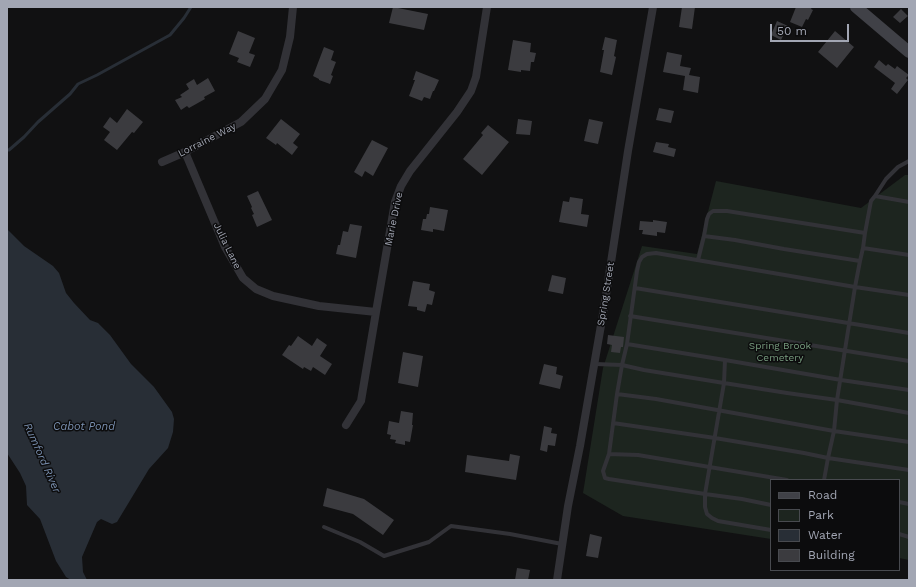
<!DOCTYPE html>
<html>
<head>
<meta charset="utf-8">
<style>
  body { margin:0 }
  #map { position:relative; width:916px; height:587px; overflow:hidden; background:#111112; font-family:"Work Sans",sans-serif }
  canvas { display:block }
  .frame { position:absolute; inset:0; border:8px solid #a2a6b3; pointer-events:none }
  .legend { position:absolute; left:770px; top:479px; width:130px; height:92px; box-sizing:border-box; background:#0c0c0d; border:1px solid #484a4f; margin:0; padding:5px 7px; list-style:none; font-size:12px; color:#a2a6b3 }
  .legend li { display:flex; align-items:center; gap:8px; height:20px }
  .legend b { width:20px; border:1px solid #484a4f }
  .scale { position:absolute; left:770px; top:24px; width:79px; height:18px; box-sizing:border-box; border:2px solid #a2a6b3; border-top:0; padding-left:5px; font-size:12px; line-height:14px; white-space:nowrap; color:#a2a6b3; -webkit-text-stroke:3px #0c0c0d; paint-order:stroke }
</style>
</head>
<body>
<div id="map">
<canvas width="916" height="587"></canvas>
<div class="frame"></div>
<ul class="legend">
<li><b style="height:5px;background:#404147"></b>Road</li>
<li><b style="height:11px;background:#1d251f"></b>Park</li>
<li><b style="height:11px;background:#282e36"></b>Water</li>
<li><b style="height:11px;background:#3b3b3f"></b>Building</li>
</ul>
<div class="scale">50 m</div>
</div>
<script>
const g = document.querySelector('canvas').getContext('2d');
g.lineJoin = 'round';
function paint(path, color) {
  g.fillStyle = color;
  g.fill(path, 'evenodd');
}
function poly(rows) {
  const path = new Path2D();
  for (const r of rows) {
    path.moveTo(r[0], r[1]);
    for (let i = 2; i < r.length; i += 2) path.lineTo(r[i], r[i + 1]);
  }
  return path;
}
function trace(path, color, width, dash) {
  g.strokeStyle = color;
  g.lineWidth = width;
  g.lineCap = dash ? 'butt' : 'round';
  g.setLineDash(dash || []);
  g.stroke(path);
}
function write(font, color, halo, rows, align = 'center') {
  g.font = font + ' "Work Sans",sans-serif';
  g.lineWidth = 3;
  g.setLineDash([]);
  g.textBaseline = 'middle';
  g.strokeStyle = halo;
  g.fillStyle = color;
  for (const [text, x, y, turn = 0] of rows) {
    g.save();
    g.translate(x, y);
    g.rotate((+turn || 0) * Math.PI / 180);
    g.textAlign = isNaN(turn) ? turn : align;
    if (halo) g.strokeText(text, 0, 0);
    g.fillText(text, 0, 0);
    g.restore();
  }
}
paint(poly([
  [905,175,909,175,909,560,899,558,899,480,771,480,771,539,623,516,583,493,603,368,642,246,697,254,716,181,861,208]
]), '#1d251f');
paint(poly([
  [7,229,24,246,53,266,59,273,66,293,74,303,90,320,98,323,110,335,131,364,154,387,172,412,174,419,173,432,168,448,149,469,117,522,112,524,101,519,97,522,82,557,83,572,87,580,71,580,66,577,56,561,40,519,27,505,26,486,20,473,7,453]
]), '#282e36');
trace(poly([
  [7,150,9,150,24,137,38,122,70,94,78,84,97,75,170,35,184,18,191,7]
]), '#282e36', 3);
paint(poly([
  [393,7,428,14,424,30,389,23],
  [682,7,695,7,692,29,679,27],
  [796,7,812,7,811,9,813,10,808,20,806,19,802,27,790,22],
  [901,9,908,16,900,23,893,17],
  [777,21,788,26,781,40,771,35],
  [238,31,255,38,249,53,255,55,250,67,237,62,239,58,229,54],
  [835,31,854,47,837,68,818,52],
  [605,37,617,40,614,56,616,57,612,75,600,72,604,50,602,50],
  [513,40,531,43,530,52,536,53,534,62,531,62,530,71,521,70,521,72,508,70],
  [324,47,334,51,331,60,336,62,331,75,333,76,330,84,319,80,319,79,313,76],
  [667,52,682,55,680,66,691,68,689,75,700,77,698,93,683,90,685,76,663,72],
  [879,60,886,66,888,64,895,69,897,66,909,75,906,78,908,80,897,94,891,89,895,83,874,67],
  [416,71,439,80,434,91,433,91,430,99,424,97,422,101,409,96,415,80,413,80],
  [208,78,215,91,204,97,205,99,189,108,187,106,181,110,175,100,182,97,180,95,189,89,186,84,194,79,197,85],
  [659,108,674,111,671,123,656,120],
  [127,109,143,122,134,133,132,132,117,150,104,140,110,132,103,127,110,117,117,123],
  [281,119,300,134,293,143,298,147,292,155,277,143,276,145,266,138],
  [518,119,532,121,530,135,516,134],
  [589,119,603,122,598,144,584,141],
  [488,125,509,142,482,175,463,159,483,135,481,133],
  [372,140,388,148,373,176,365,171,362,177,354,172],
  [656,142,669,144,668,147,676,149,674,157,653,152],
  [258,191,272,220,257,227,252,215,254,214,251,208,252,207,247,196],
  [570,197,583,199,581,214,589,215,587,227,559,222,563,201,569,202],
  [430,207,448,210,444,231,433,229,433,232,421,230,423,219,426,219,427,214,429,214],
  [653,220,667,222,665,233,657,232,657,236,642,234,643,230,639,230,640,221,653,222],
  [350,224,362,226,356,258,336,254,338,245,340,245,343,231,348,232],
  [552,275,566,278,563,294,548,291],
  [413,281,430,284,429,290,435,292,432,305,427,304,425,312,417,310,417,307,408,306],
  [608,335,624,337,623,347,621,347,620,353,611,352,612,345,607,344],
  [298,336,312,346,317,338,327,345,320,356,332,364,325,375,313,367,311,371,304,367,303,369,282,355,289,345,291,346],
  [403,352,423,356,418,387,398,383],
  [544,364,557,367,556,374,563,376,560,389,539,384],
  [401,411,413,413,412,425,413,425,410,442,405,441,405,445,395,443,396,440,390,439,391,435,387,434,389,421,399,423],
  [544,426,552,428,551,433,557,434,555,446,548,445,547,452,540,450],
  [510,454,520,456,516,480,465,472,467,455,509,461],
  [327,488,364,499,394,520,383,535,353,514,323,506],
  [590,534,602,537,598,558,586,556],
  [517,568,530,570,528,580,515,580]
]), '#3b3b3f');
trace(poly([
  [909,161,898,167,886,179,875,196,909,202],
  [875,196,871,201,865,233,863,248,909,255],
  [704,236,707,219,709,214,713,211,727,211,865,233],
  [698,260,704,236,735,240,784,249,860,261,863,248],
  [860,261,855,287,837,400,909,413],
  [635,288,909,333],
  [630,316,909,361],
  [627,344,725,360],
  [595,364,622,365,617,394],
  [613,423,715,438,804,453,828,458,824,480],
  [909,442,834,431,828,458,909,470],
  [609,454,617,394,656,399,834,431,837,400,787,393,724,383,725,360,841,380,909,390],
  [899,502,909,504],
  [771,505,742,499,705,494,724,383,644,370,622,365,627,344,637,271,639,262,642,257,647,254,656,253,855,287,909,295],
  [324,527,360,542,384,556,429,542,451,526,510,534,562,544],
  [771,530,718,521,712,518,707,514,705,507,705,494,609,479,605,478,603,471,609,454,638,455,787,480],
  [899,534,909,537]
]), '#323237', 4);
trace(poly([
  [185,152,225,247,243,278,256,289,273,296,319,306,376,312],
  [162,162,185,152,241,122,265,99,282,70,290,37,293,7],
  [346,425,361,401,376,312,395,202,401,186,410,171,457,112,471,91,476,77,487,7],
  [557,580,568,506,580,446,604,308,628,151,653,7]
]), '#323237', 8);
trace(poly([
  [856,7,909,52]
]), '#404147', 12);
write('10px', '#a2a6b3', '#0c0c0d', [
  ["Lorraine Way",207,140,-27],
  ["Marie Drive",394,219,-78],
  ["Julia Lane",227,246,64],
  ["Spring Street",606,294,-81]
]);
write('10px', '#799e80', '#0c0c0d', [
  ["Spring Brook",780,346],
  ["Cemetery",780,358]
]);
write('italic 11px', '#798faf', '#0c0c0d', [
  ["Cabot Pond",84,427],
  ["Rumford River",42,458,66]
]);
</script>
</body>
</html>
